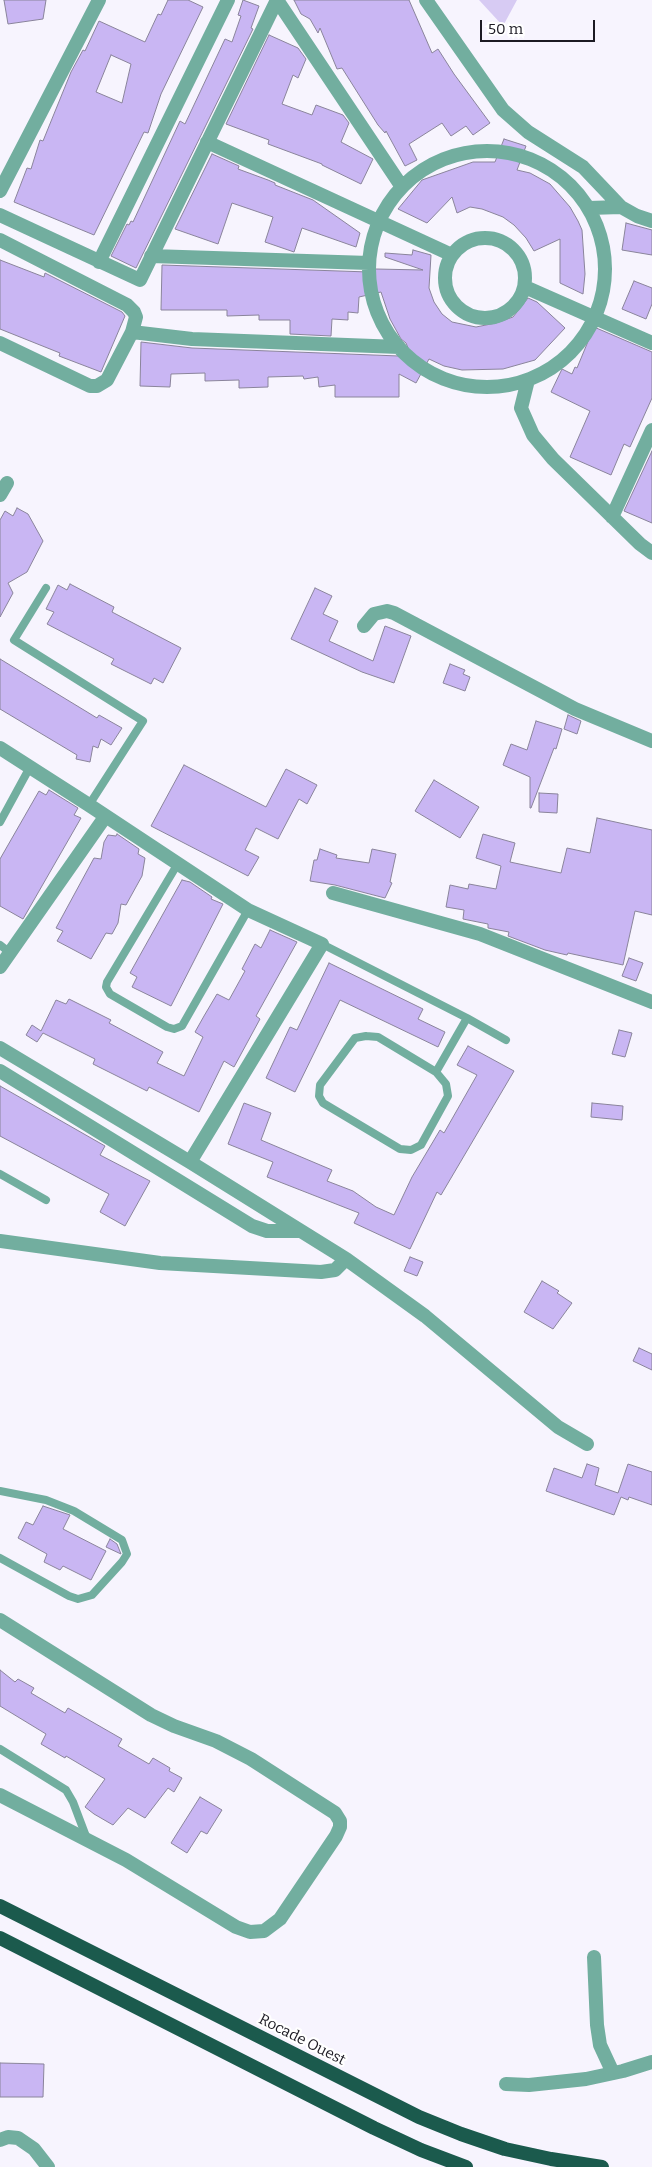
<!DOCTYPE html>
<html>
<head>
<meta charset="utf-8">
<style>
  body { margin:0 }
  #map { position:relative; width:652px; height:2167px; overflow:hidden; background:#f7f4fe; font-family:Bitter,serif }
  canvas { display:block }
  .scale { position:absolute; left:480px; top:20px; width:115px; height:22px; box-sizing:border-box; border:2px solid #1c1a23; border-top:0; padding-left:6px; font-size:15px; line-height:18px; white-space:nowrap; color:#1c1a23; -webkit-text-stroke:4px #fff; paint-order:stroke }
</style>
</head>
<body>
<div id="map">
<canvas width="652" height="2167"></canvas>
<div class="scale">50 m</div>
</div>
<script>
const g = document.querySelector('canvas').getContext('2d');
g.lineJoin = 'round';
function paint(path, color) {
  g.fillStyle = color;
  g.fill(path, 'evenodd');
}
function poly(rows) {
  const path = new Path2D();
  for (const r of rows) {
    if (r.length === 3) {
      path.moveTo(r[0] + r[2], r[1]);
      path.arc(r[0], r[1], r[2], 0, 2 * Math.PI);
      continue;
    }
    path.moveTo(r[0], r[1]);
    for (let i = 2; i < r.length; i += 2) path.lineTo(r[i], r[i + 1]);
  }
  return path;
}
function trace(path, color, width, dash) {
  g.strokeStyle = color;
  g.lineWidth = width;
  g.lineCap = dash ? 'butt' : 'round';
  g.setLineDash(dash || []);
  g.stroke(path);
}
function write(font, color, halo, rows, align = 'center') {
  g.font = font + ' Bitter,serif';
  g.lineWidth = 4.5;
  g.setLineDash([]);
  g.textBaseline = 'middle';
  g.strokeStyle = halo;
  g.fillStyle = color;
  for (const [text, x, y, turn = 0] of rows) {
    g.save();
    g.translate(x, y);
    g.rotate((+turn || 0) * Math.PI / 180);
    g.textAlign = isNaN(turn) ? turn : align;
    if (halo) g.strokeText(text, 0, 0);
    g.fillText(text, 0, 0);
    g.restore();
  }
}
paint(poly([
  [479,0,517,0,503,26]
]), '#d7cbf3');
const building = poly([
  [4,0,46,0,43,19,8,24,4,0],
  [168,0,188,0,203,7,161,94,148,133,144,132,94,235,14,202,27,168,31,169,40,140,43,141,71,72,83,50,85,51,99,21,145,42,158,14,161,15,168,0],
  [111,55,131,64,122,103,96,92,111,55],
  [243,0,259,6,251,28,253,29,136,268,111,256,127,224,129,225,131,221,133,222,180,121,185,124,225,39,232,42,241,16,238,15,243,0],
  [294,0,409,0,432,53,438,49,454,74,490,123,473,135,466,126,451,136,442,123,409,144,417,160,405,166,386,131,385,133,378,125,342,68,337,69,320,28,318,33,310,19,301,14,294,0],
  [269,35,298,48,306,59,298,78,293,75,282,104,312,115,316,105,343,115,349,123,341,142,373,159,361,184,322,165,322,164,268,144,269,140,226,124,269,35],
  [504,139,526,146,517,170,530,173,550,184,570,207,578,221,582,230,585,274,583,294,560,283,560,239,534,251,526,238,514,225,503,217,482,209,470,207,457,213,452,197,427,223,398,209,422,180,473,162,495,162,504,139],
  [212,154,239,166,238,169,268,180,275,183,275,185,313,200,360,233,356,247,302,228,294,252,265,242,273,217,232,203,218,244,175,229,212,154],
  [626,223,652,230,652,255,622,250,626,223],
  [413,250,431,255,429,288,434,302,442,314,452,322,476,327,496,323,513,317,528,298,537,302,565,328,535,360,503,369,462,370,444,366,429,359,416,383,399,374,399,397,335,397,335,385,319,387,318,377,304,379,303,376,268,377,268,387,239,388,239,380,205,381,205,373,171,374,170,387,140,386,141,342,192,348,399,356,411,355,406,343,401,339,390,319,381,292,359,297,358,313,348,312,348,320,332,319,331,336,290,334,290,320,259,320,259,315,227,316,227,310,161,310,162,265,369,272,376,269,423,270,385,257,385,253,412,255,413,250],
  [0,260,44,277,45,273,122,312,125,316,101,372,59,356,60,353,0,329,0,260],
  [634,281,652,288,652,304,646,319,622,309,634,281],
  [594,327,652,352,652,398,630,447,624,444,611,475,570,457,590,411,551,392,562,369,572,374,575,367,577,368,594,327],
  [652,451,652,523,624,511,652,451],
  [17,508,28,514,43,541,27,572,8,583,13,593,0,617,0,520,5,511,13,516,17,508],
  [70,584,114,607,112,612,181,648,163,683,154,678,151,684,111,664,114,659,47,624,54,612,46,609,58,585,67,590,70,584],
  [315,588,332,596,323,614,338,621,329,641,373,661,385,626,411,636,394,683,362,672,291,639,315,588],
  [0,659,97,718,99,715,122,728,111,745,101,739,98,748,93,746,90,762,76,759,77,755,0,709,0,659],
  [450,664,465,670,463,674,470,677,465,691,443,683,450,664],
  [568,715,581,721,577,734,564,729,568,715],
  [536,721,562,729,556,749,554,748,531,808,530,808,530,777,503,765,511,744,527,750,536,721],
  [184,765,266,807,286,769,317,785,307,804,299,799,278,839,256,828,245,850,259,857,248,876,151,826,184,765],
  [434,780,479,807,460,838,415,811,434,780],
  [49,790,78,808,74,815,81,818,23,919,0,906,0,859,39,791,46,795,49,790],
  [539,793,558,794,557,813,539,812,539,793],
  [597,818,652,830,652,915,635,911,623,965,568,953,567,955,545,950,508,936,509,932,488,928,488,924,463,919,464,910,446,907,450,885,468,889,469,884,496,889,501,866,476,858,483,834,515,843,510,862,561,873,567,848,590,853,597,818],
  [117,834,139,849,138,854,145,858,142,876,126,905,121,904,118,923,112,934,106,933,91,959,57,941,63,931,56,928,94,858,101,859,104,842,108,835,116,836,117,834],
  [320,849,337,855,336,858,369,863,372,849,396,854,390,882,392,883,385,898,335,885,310,881,314,860,317,860,320,849],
  [182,880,190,882,212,897,211,899,223,904,171,1006,132,987,137,977,130,973,182,880],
  [270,930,297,942,256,1016,260,1019,234,1067,224,1061,199,1112,149,1087,147,1091,93,1064,95,1059,43,1033,37,1042,26,1035,32,1025,41,1031,56,1000,66,1004,69,999,111,1020,109,1023,163,1052,157,1063,184,1076,203,1037,195,1032,204,1016,217,994,229,1000,245,971,242,969,255,944,261,948,270,930],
  [629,958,643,963,636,981,622,976,629,958],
  [329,963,423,1009,418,1019,445,1032,438,1047,340,1000,295,1092,266,1078,290,1027,297,1030,329,963],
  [619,1030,632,1033,625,1057,612,1054,619,1030],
  [468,1046,514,1071,441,1195,437,1192,410,1249,354,1223,359,1213,267,1177,273,1162,228,1144,244,1103,271,1113,261,1140,332,1170,327,1181,353,1191,376,1207,394,1215,412,1177,440,1130,444,1133,477,1075,457,1065,468,1046],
  [0,1086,105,1146,100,1155,150,1181,125,1226,100,1212,109,1194,0,1136,0,1086],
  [592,1103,623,1106,622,1120,591,1117,592,1103],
  [410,1257,423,1262,417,1276,404,1271,410,1257],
  [542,1281,559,1291,557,1293,572,1303,553,1329,524,1312,542,1281],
  [639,1348,652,1354,652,1370,633,1361,639,1348],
  [587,1464,599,1468,595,1485,618,1493,628,1464,652,1472,652,1505,629,1497,628,1500,621,1497,614,1515,546,1491,554,1468,582,1478,587,1464],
  [43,1506,70,1515,63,1529,106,1551,91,1580,63,1566,60,1570,44,1562,47,1554,18,1538,26,1522,33,1525,43,1506],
  [110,1539,117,1544,121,1554,106,1547,110,1539],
  [0,1670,15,1682,18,1679,34,1688,31,1693,65,1713,68,1708,122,1739,118,1746,149,1764,153,1758,170,1768,169,1771,182,1778,174,1792,168,1788,145,1818,128,1808,113,1825,94,1814,85,1807,105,1779,66,1756,65,1758,41,1744,46,1734,0,1706,0,1670],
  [200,1797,222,1810,207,1834,201,1831,187,1853,171,1843,200,1797],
  [0,2063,44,2064,43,2097,0,2097,0,2063]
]);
paint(building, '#c9b6f3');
trace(building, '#8a849b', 1);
trace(poly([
  [46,588,14,640,143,721,89,805],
  [0,822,30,767],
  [177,865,107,982,106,987,110,994,167,1027,174,1029,182,1026,248,910],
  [322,944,467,1018,506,1040],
  [0,945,9,952],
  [366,1036,378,1037,436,1072,446,1084,448,1096,421,1145,411,1150,400,1149,323,1103,319,1096,320,1085,355,1038,366,1036],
  [436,1072,467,1018],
  [0,1174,46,1200],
  [0,1491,46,1500,74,1511,122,1540,127,1554,122,1562,92,1595,78,1599,69,1596,0,1558],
  [0,1749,66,1790,73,1802,87,1839]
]), '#72ae9f', 8);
trace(poly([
  [277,0,400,184],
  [426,0,503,110,528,132,583,167,621,207,637,216,652,221],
  [207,142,452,255],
  [487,269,118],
  [0,191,99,0],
  [589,208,621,207],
  [0,215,140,280,277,0],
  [485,278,40],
  [0,240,127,305,134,312,136,317,132,332,107,380,97,386,90,386,0,343],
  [151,256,369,263],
  [99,262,228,0],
  [525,287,652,343],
  [132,332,192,339,399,347],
  [528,380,521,408,533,435,553,459,640,544,652,553],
  [0,495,7,483],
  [612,517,652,430],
  [364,626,374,614,387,611,394,613,575,709,652,741],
  [0,748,89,805,248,910,322,944,190,1162],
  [333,893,480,934,652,1002],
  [0,967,105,817],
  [0,1048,190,1162,346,1259,425,1316,558,1427,587,1444],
  [0,1071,252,1226,267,1231,301,1231],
  [0,1241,160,1263,321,1272,335,1270,346,1259],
  [0,1620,151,1715,174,1726,216,1741,251,1759,335,1813,340,1821,340,1827,336,1836,280,1919,264,1931,250,1932,236,1927,126,1860,0,1795],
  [594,1957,597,2025,600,2045,613,2073],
  [506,2084,529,2085,586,2079,623,2071,652,2062],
  [0,2140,8,2137,18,2138,34,2149,48,2167]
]), '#72ae9f', 14);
trace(poly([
  [0,1906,419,2117,461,2134,505,2149,551,2159,602,2167],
  [0,1938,374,2128,421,2150,466,2167]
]), '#1b5a4d', 14);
write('15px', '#1c1a23', '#fff', [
  ["Rocade Ouest",302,2040,27]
]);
</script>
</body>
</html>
